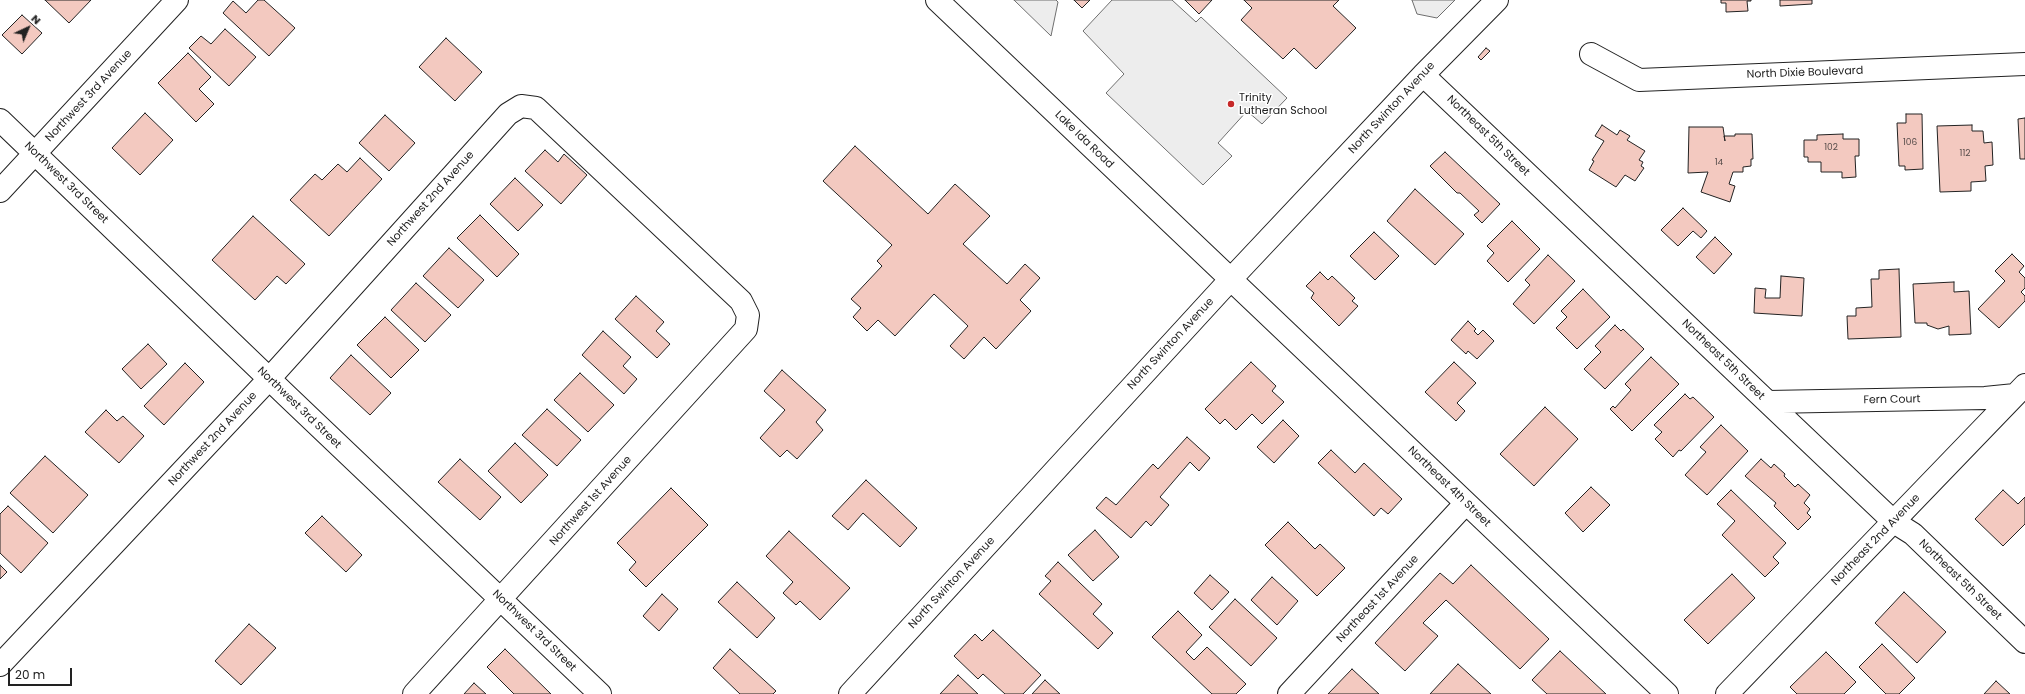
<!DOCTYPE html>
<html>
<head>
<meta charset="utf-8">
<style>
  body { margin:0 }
  #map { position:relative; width:2025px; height:694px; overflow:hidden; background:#fff; font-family:Poppins,sans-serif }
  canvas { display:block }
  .north { position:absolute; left:8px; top:8px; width:40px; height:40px; -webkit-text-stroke:3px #fff; paint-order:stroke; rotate:44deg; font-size:11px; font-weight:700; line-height:16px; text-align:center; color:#222 }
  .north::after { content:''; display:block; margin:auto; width:14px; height:18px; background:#222; clip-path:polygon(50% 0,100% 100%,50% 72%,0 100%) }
  .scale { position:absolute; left:8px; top:668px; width:64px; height:18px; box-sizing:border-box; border:2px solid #222; border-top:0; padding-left:5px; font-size:12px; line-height:14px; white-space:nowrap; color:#222; -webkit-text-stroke:3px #fff; paint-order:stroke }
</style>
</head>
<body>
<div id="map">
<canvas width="2025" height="694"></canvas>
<div class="north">N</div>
<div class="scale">20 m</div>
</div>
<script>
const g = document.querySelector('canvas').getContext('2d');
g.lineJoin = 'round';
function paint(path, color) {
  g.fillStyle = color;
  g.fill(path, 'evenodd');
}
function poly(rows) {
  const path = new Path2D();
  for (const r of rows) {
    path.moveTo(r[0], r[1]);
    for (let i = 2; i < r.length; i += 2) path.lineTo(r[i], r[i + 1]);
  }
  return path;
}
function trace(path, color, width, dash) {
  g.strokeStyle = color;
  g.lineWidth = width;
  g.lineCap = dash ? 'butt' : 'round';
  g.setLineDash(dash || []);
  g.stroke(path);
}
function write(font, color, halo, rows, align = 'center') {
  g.font = font + ' Poppins,sans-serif';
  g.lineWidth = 3;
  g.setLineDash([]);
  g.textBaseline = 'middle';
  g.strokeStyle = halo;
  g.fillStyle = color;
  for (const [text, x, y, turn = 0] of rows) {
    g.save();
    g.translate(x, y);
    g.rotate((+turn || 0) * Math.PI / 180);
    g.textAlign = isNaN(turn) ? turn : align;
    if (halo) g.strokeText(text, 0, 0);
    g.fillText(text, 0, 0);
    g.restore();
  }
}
const parking = poly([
  [1014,0,1056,0,1058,2,1051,36,1014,0],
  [1112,0,1172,0,1196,22,1201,17,1287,98,1262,124,1247,111,1218,143,1232,156,1203,185,1106,93,1124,74,1083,31,1112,0],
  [1412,0,1455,0,1437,18,1417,14,1412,0]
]);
paint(parking, '#ededed');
trace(parking, '#6f6f6f', 1);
const building = poly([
  [45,0,91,0,69,23,45,0],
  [258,0,264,0,295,28,269,56,223,13,233,1,246,13,258,0],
  [1074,0,1090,0,1082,8,1074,0],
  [1185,0,1212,0,1199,14,1185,0],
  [1244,0,1339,0,1333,6,1356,28,1316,69,1294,48,1283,59,1241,20,1252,8,1244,0],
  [1721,0,1751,0,1751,1,1747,1,1748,11,1726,12,1726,3,1721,3,1721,0],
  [1780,0,1812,0,1812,4,1780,6,1780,0],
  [22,15,42,33,22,54,2,35,22,15],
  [225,29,256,57,229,86,189,48,201,36,211,44,225,29],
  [446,38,482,72,455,101,419,67,446,38],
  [1486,48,1490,51,1481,60,1478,57,1486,48],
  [188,53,211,77,199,89,214,104,196,122,158,83,188,53],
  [145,113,173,140,140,175,112,148,145,113],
  [1906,114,1922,114,1923,169,1905,170,1905,166,1899,166,1897,123,1906,123,1906,114],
  [385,115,415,143,389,171,359,143,385,115],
  [2025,118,2025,159,2020,159,2018,119,2025,118],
  [1602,125,1617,135,1620,130,1630,136,1627,140,1645,151,1639,160,1643,162,1641,166,1644,168,1635,181,1625,175,1616,187,1589,170,1594,161,1592,160,1604,141,1595,136,1602,125],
  [1972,125,1972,131,1983,131,1984,143,1992,142,1993,165,1985,166,1986,181,1971,182,1971,191,1940,192,1937,126,1972,125],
  [1689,127,1723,127,1725,141,1724,136,1735,136,1735,134,1752,134,1753,159,1751,159,1751,166,1743,167,1743,172,1733,172,1729,184,1735,186,1730,202,1701,192,1708,172,1688,173,1689,127],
  [1843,134,1843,139,1859,139,1859,156,1855,156,1856,177,1842,178,1842,172,1821,172,1821,162,1808,162,1808,157,1804,157,1804,140,1817,140,1817,135,1843,134],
  [855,146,928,214,955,184,990,216,963,244,1007,284,1025,264,1040,278,1020,300,1031,311,996,349,984,337,964,359,950,346,968,326,934,294,895,336,878,320,867,331,853,317,861,308,851,299,882,266,877,261,892,245,823,181,855,146],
  [545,150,558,162,564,154,587,175,561,204,525,171,545,150],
  [1445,152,1500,204,1482,223,1474,215,1479,211,1460,193,1457,193,1430,166,1445,152],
  [360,158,382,179,329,236,290,200,315,174,322,180,338,164,347,172,360,158],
  [515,178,543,205,518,231,490,204,515,178],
  [1415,189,1464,234,1435,265,1387,221,1415,189],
  [1683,208,1707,231,1701,238,1693,231,1678,246,1661,230,1683,208],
  [480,215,519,254,497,277,457,238,480,215],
  [253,216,305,264,286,284,277,276,255,300,212,260,253,216],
  [1512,221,1540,249,1508,282,1487,261,1494,253,1487,246,1512,221],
  [1374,232,1399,256,1375,280,1350,256,1374,232],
  [1715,237,1732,254,1714,274,1696,257,1715,237],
  [449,248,484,280,458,308,423,276,449,248],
  [2012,254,2024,266,2019,272,2025,278,2025,288,2021,292,2025,296,2025,301,1999,328,1978,309,2005,281,1995,271,2012,254],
  [1548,255,1575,281,1534,324,1513,304,1530,285,1525,280,1548,255],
  [1899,269,1901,337,1848,339,1847,316,1856,316,1856,308,1872,307,1871,279,1879,279,1879,270,1899,269],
  [1320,272,1328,280,1332,276,1355,298,1352,301,1358,306,1339,326,1311,298,1314,293,1306,286,1320,272],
  [1781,276,1804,278,1802,316,1754,313,1755,288,1766,289,1765,298,1780,298,1781,276],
  [1954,282,1954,292,1969,291,1971,334,1949,335,1949,326,1938,329,1927,325,1927,323,1915,323,1913,284,1954,282],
  [416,283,451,315,425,342,391,310,416,283],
  [1583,289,1610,317,1577,349,1556,328,1567,317,1561,311,1583,289],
  [636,296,664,322,656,331,670,344,657,358,615,319,636,296],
  [385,317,419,350,391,378,357,345,385,317],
  [1468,321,1476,329,1474,331,1478,335,1483,330,1494,341,1477,359,1468,351,1466,354,1451,340,1468,321],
  [1615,325,1621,331,1623,329,1644,349,1605,389,1584,369,1601,352,1595,346,1615,325],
  [603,331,631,357,623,366,637,379,624,394,582,355,603,331],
  [148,344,167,364,141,389,122,369,148,344],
  [351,355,391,393,370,415,330,378,351,355],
  [1651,357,1679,384,1632,431,1610,409,1613,406,1615,408,1631,390,1625,384,1651,357],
  [1251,362,1276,386,1272,391,1284,402,1262,424,1252,414,1236,430,1225,419,1220,424,1205,409,1251,362],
  [1454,362,1476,383,1457,403,1465,411,1456,421,1425,392,1454,362],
  [185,363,204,382,164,425,144,406,185,363],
  [782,370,826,410,816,422,823,430,797,459,787,450,780,457,760,438,785,410,764,391,782,370],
  [580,373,614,405,588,432,554,400,580,373],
  [1685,394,1690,399,1693,397,1714,417,1681,451,1679,450,1673,457,1655,439,1662,432,1654,425,1685,394],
  [1545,407,1578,439,1534,486,1500,454,1545,407],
  [547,409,581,440,557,466,522,435,547,409],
  [106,410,117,421,123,416,144,436,119,463,85,432,106,410],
  [1283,420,1299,436,1274,463,1257,447,1283,420],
  [1721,425,1748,451,1707,495,1685,475,1706,452,1700,447,1721,425],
  [1187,437,1210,458,1199,471,1190,462,1160,497,1169,505,1151,526,1146,521,1131,538,1096,508,1106,497,1116,505,1153,464,1158,469,1187,437],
  [515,443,548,475,521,503,488,471,515,443],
  [1331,450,1355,473,1364,463,1402,499,1388,514,1381,508,1374,516,1318,463,1331,450],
  [45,456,88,495,53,533,10,493,45,456],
  [460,459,501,497,480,520,438,482,460,459],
  [1761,459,1771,468,1774,464,1785,474,1784,476,1795,487,1798,484,1810,495,1804,503,1810,509,1807,513,1811,517,1798,530,1774,506,1776,503,1745,476,1761,459],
  [866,480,917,528,900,547,863,513,848,530,832,516,866,480],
  [1591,487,1610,505,1583,532,1565,513,1591,487],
  [671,488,708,525,646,587,629,570,636,562,617,543,671,488],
  [1731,490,1786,543,1773,557,1779,563,1765,577,1722,535,1735,521,1717,504,1731,490],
  [2003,490,2018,504,2025,497,2025,524,2003,546,1975,519,2003,490],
  [8,506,48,543,21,573,0,553,0,514,8,506],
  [322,516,362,555,346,572,305,533,322,516],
  [1288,522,1315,549,1320,544,1345,568,1317,596,1265,545,1288,522],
  [1095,530,1119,557,1093,581,1068,555,1095,530],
  [789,531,850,588,820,620,800,601,796,605,783,593,793,582,766,556,789,531],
  [1058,562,1102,604,1093,614,1113,633,1098,649,1039,594,1051,581,1045,576,1058,562],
  [0,565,7,572,0,579,0,565],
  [1471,565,1549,639,1520,669,1446,600,1423,623,1438,636,1405,671,1375,643,1440,573,1453,584,1471,565],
  [1732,574,1755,598,1708,644,1684,620,1732,574],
  [1210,575,1229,592,1212,610,1194,593,1210,575],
  [1272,577,1298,601,1277,625,1251,600,1272,577],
  [737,582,775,618,757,638,718,602,737,582],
  [1904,592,1946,632,1917,663,1875,623,1904,592],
  [662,594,678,609,659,631,643,616,662,594],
  [1235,599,1277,638,1251,666,1209,627,1235,599],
  [1178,611,1202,635,1186,652,1194,660,1207,647,1246,684,1236,694,1212,694,1152,637,1178,611],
  [249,624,276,648,241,685,215,661,249,624],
  [993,630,1041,675,1023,694,1005,694,983,674,978,679,954,656,975,634,982,641,993,630],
  [1882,644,1915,678,1899,694,1886,694,1859,667,1882,644],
  [505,649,551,694,514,694,487,667,505,649],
  [730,649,776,691,773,694,740,694,713,668,730,649],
  [1560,651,1606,694,1547,694,1532,680,1560,651],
  [1826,652,1856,682,1844,694,1797,694,1790,687,1826,652],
  [1458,664,1491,694,1430,694,1458,664],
  [1352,669,1379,694,1328,694,1352,669],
  [958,675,978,694,940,694,958,675],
  [1045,680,1060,694,1032,694,1045,680],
  [1996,681,2010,694,1984,694,1996,681],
  [474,683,486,694,464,694,474,683]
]);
paint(building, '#f3c9c0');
trace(building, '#222', 1);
const minor = poly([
  [937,0,1667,694],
  [1591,54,1639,80,2025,64],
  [1423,75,1894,522,1913,534,2025,642],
  [0,120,286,395,600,694],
  [0,191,177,0],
  [1768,402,1985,398,2015,395],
  [0,665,269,379,508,114,521,106,536,108,741,301,748,315,746,329,414,694],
  [850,694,1230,280,1423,75,1497,0],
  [1289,694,1466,503],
  [1727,694,2025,385]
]);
trace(minor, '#222', 24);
trace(minor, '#fff', 22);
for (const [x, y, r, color] of [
  [1231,104,4,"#c62828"]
]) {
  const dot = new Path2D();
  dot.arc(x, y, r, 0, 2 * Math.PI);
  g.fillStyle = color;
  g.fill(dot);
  trace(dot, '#fff', 1.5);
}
write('9px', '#564c4a', null, [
  ["106",1910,143],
  ["102",1831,148],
  ["112",1965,154],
  ["14",1719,163]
]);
write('11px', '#222', '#fff', [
  ["North Dixie Boulevard",1805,73,-2],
  ["Northwest 3rd Avenue",89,96,-47],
  ["North Swinton Avenue",1392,108,-47],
  ["Northeast 5th Street",1488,136,44],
  ["Lake Ida Road",1084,140,44],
  ["Northwest 3rd Street",66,183,44],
  ["Northwest 2nd Avenue",431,199,-48],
  ["North Swinton Avenue",1171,344,-47],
  ["Northeast 5th Street",1723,360,44],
  ["Fern Court",1892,400,-1],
  ["Northwest 3rd Street",299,408,44],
  ["Northwest 2nd Avenue",213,439,-47],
  ["Northeast 4th Street",1449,487,44],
  ["Northwest 1st Avenue",591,501,-48],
  ["Northeast 2nd Avenue",1876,540,-46],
  ["Northeast 5th Street",1960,580,44],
  ["North Swinton Avenue",952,583,-47],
  ["Northeast 1st Avenue",1378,599,-47],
  ["Northwest 3rd Street",534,631,44]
]);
write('11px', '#222', '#fff', [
  ["Trinity",1239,98],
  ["Lutheran School",1239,111]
], 'left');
</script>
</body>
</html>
